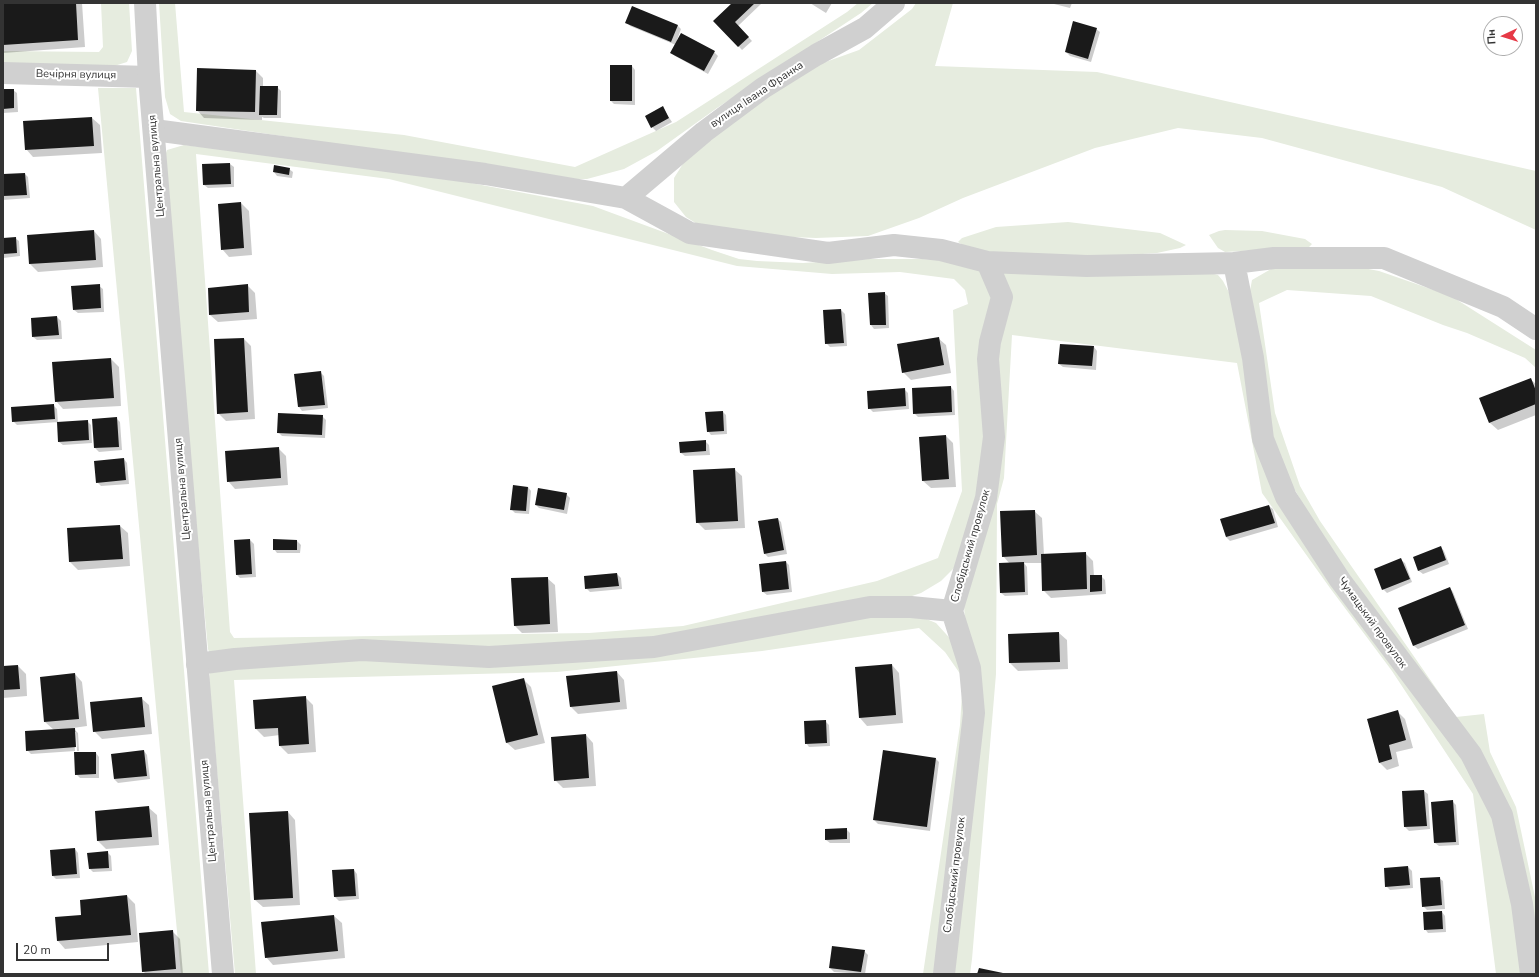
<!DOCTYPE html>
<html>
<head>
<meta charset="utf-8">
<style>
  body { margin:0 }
  #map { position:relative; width:1539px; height:977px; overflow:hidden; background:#fff; font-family:"Nunito Sans",sans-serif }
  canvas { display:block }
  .frame { position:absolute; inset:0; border:4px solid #333; pointer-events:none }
  .north { position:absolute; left:1483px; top:16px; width:40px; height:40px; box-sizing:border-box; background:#fff; border:1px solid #adadad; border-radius:50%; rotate:266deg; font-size:11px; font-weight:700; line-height:16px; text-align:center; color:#333 }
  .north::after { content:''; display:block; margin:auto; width:14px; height:18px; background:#e63946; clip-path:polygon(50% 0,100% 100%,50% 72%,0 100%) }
  .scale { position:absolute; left:16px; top:943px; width:93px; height:18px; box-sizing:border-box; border:2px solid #333; border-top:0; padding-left:5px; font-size:12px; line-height:14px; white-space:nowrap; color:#333; -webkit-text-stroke:3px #fff; paint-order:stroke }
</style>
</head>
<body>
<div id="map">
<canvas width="1539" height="977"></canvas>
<div class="frame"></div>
<div class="north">Пн</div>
<div class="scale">20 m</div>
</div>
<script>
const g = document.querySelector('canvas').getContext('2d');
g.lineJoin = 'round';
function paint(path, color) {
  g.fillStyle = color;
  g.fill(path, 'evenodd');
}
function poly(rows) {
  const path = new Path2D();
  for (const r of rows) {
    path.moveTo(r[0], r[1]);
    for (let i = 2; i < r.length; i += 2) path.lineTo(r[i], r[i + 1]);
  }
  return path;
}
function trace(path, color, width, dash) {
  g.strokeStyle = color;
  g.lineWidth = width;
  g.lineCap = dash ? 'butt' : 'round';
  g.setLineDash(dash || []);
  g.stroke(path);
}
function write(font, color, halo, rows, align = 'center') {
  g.font = font + ' "Nunito Sans",sans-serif';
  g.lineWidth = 4;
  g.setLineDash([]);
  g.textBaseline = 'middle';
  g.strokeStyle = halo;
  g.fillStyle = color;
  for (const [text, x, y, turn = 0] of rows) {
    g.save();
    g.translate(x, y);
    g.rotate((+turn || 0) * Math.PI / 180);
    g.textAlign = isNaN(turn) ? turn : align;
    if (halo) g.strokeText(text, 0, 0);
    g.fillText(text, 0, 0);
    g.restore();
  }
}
paint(poly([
  [101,3,129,3,132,51,127,62,114,66,3,68,3,51,99,52,103,47],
  [159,3,175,3,184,112,404,135,575,167,676,122,847,12,858,3,873,3,861,13,717,108,657,151,624,169,587,179,571,179,181,121,170,114,165,97],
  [916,3,953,3,935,66,1097,72,1536,171,1536,230,1442,187,1262,138,1178,128,1095,148,963,198,919,218,868,236,816,238,745,235,705,229,686,217,674,202,674,178,691,151,717,128,820,64,859,50,912,9],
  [98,88,136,88,209,974,181,974],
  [184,145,402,170,593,206,712,250,739,259,757,261,803,263,868,259,922,259,942,260,980,268,992,283,987,467,959,563,941,581,921,593,909,597,694,634,512,649,209,652,208,649,199,554,165,156,167,150],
  [196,154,389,179,737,266,832,274,900,272,954,279,965,290,968,304,953,310,962,491,938,558,877,581,683,626,589,633,234,638,230,632],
  [1068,222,1160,233,1186,245,1180,248,1157,253,1127,255,1003,257,966,247,958,242,962,238,996,227],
  [1225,230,1262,231,1305,239,1312,244,1309,247,1225,252,1218,248,1209,235,1219,231],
  [1342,264,1379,271,1451,296,1536,350,1536,368,1525,358,1467,333,1443,325,1371,296,1287,290,1259,303,1275,413,1300,486,1320,521,1456,717,1484,714,1490,752,1516,807,1536,902,1536,968,1510,818,1333,558,1277,458,1248,302,1252,280,1271,269],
  [1000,273,1210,273,1218,275,1223,281,1232,298,1260,451,1461,753,1500,829,1523,974,1496,974,1473,794,1392,671,1330,588,1262,493,1237,363,1012,335,1004,478,997,504,996,674,972,959,970,974,951,974,977,766,964,607,997,368],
  [889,612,912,613,936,623,956,645,966,664,971,718,950,870,939,974,923,974,960,725,963,678,945,652,919,628,762,651,557,672,234,680,256,974,235,974,209,680,210,670,215,665,370,655,502,660,641,651,705,644,789,628]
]), '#e6ecdf');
paint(poly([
  [3,3,82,3,85,47,3,53],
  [734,3,761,4,738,26,752,41,742,50,715,21],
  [810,3,832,3,826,13],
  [1050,3,1072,3,1070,8],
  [627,22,678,26,681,29,677,40,714,52,718,56,708,74,675,56,671,52,676,45,630,26],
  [1096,29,1100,32,1091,62,1070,56,1066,52],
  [632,66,635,70,635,105,614,104,611,101],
  [256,71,263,78,263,87,277,87,281,91,281,118,264,118,262,117,262,120,204,118,197,110],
  [3,90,13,90,17,93,18,112,3,113],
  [662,107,672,122,656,131,652,127],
  [92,118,100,125,102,153,33,157,26,149],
  [230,164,234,167,234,187,208,188,204,185],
  [289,169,293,172,292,178,277,176,274,172],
  [25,174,28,177,30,198,3,200,3,175],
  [241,203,249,211,252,255,229,257,222,249],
  [94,231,101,239,103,267,38,272,30,264,28,236],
  [15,238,19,241,20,256,3,258,3,239],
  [247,285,255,293,257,319,218,322,210,315],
  [99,286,103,289,104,312,78,313,74,310],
  [884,293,888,296,889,328,874,329,871,325],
  [841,310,845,314,847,346,830,347,826,343],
  [57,317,61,321,62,339,37,340,33,337],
  [938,338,946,345,951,373,911,380,903,372],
  [244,339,251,346,255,419,226,421,218,413],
  [1094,347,1097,351,1096,370,1063,367,1059,364],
  [111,359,119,367,121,406,63,409,56,401],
  [320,372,324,376,328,408,302,411,299,407,295,375],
  [1530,379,1536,384,1536,415,1498,430,1490,423,1481,399],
  [951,387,954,391,955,415,918,417,914,413],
  [904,389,908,393,909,409,873,412,869,408],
  [53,405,57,409,58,423,87,421,91,425,92,443,63,445,59,442,58,422,17,425,13,421],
  [723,412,726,415,727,434,711,435,708,431],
  [322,416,326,420,325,438,282,436,278,432],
  [116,418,120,422,122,450,99,452,95,448,94,420],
  [946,436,953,443,956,487,931,488,923,481],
  [705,441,709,445,710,455,685,456,681,453],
  [278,448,286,456,288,485,235,489,228,481],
  [124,459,127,463,129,484,101,486,97,482],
  [734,469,742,476,745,528,705,530,697,522],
  [528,487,531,491,529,514,515,513,511,509],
  [566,494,570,498,567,514,539,508,536,505],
  [1269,506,1273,509,1278,527,1230,541,1226,537,1221,519],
  [1034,511,1042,518,1044,555,1085,553,1093,561,1094,576,1101,576,1105,580,1106,594,1051,598,1043,590,1042,563,1024,563,1027,567,1028,595,1005,596,1001,593,1010,564,1003,556],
  [778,519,781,522,787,554,768,557,765,554],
  [120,526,128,533,130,566,78,570,70,562,68,529],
  [250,540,254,544,256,577,240,578,237,575],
  [297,541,301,545,300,553,277,553,274,549],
  [1441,547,1444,551,1449,564,1423,574,1419,571,1414,558],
  [1401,560,1405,563,1412,582,1387,593,1383,589],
  [786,562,789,565,792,592,767,595,763,592],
  [617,574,621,578,622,589,590,592,586,588],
  [547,578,555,585,558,632,522,633,515,626],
  [1450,588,1453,592,1468,629,1418,649,1414,646,1399,609],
  [1059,633,1067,640,1068,669,1018,671,1010,663],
  [892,665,899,673,903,723,867,726,860,718],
  [18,666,26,674,27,696,3,698,3,667],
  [617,672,624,680,627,709,578,714,570,706],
  [75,674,82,682,87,726,73,728,78,733,79,751,77,751,76,732,74,732,75,751,31,754,27,750,54,730,45,722],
  [523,679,531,687,545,743,515,750,507,743,493,687],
  [305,697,313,705,316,752,288,754,280,746,280,735,264,737,256,729],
  [141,698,149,705,152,734,102,739,94,731],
  [1398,712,1405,719,1413,748,1396,752,1399,766,1387,770,1379,762],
  [825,721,829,725,830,746,809,747,806,743],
  [586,735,593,743,596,786,563,788,555,780],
  [144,751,147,755,150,779,118,783,114,779,112,755],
  [96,753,99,757,99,778,80,778,76,774],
  [936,759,939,762,930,831,878,824,874,820],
  [1424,791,1428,794,1430,829,1409,831,1405,827,1403,792],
  [1452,801,1456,805,1459,845,1439,846,1435,843],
  [149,808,157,815,159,845,106,849,98,841,96,812],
  [288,812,295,820,300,905,263,907,255,900],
  [846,829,850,833,850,843,830,843,826,840],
  [75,849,78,853,80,878,56,879,53,876],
  [107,852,111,856,112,871,93,872,90,869],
  [1408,867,1412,871,1413,888,1390,890,1386,886],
  [354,870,357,874,359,899,339,901,335,897,333,871],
  [1439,878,1443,881,1445,909,1427,910,1423,906],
  [127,896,135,904,138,942,65,949,58,941,56,918,82,916],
  [1442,912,1445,916,1446,932,1428,933,1425,929],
  [334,916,342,923,345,958,273,965,266,957],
  [172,931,180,939,183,974,146,974,143,971],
  [864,951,868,955,865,974,834,972,830,968]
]), '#0003');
paint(poly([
  [3,3,76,3,78,40,3,45],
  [732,3,755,3,735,22,749,37,738,47,713,21],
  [632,6,678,25,671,42,625,23],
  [1073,21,1097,28,1088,59,1065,52],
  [681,33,715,51,704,71,670,53],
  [610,65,632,65,632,101,610,101],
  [197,68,256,70,255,112,196,111],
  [260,86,278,86,277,115,259,115],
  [3,89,14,89,14,108,3,109],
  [663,106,669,118,651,128,645,116],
  [92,117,94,146,25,150,23,121],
  [230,163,231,184,203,185,202,164],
  [274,165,290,168,289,175,273,172],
  [25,173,27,195,3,196,3,174],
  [241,202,244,248,221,250,218,204],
  [94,230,96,260,29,264,27,235],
  [16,237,17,253,3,254,3,238],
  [100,284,101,308,73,310,71,286],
  [248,284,249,312,209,315,208,288],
  [885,292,886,325,870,325,868,293],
  [841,309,844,343,825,344,823,310],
  [57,316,59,335,32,337,31,318],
  [939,337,944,365,902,373,897,344],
  [244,338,248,412,217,414,214,339],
  [1060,344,1094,346,1092,366,1058,364],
  [111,358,114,398,55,402,52,362],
  [321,371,325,405,298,407,294,374],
  [1531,378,1536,391,1536,404,1489,423,1479,398],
  [951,386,952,412,913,414,912,388],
  [905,388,906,406,868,409,867,391],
  [54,404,55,419,12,422,11,407],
  [723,411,724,431,707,432,705,412],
  [278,413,323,415,322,435,277,433],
  [117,417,119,447,94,448,92,419],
  [88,420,89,440,58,442,57,422],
  [946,435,949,479,922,481,919,437],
  [706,440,706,451,680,453,679,442],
  [279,447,281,478,227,482,225,451],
  [124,458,126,480,96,483,94,461],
  [735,468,738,521,696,523,693,470],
  [513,485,528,487,526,511,510,510],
  [538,488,567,493,564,510,535,505],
  [1269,505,1275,523,1226,537,1220,519],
  [1035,510,1037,555,1002,557,1000,511],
  [778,518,784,550,764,554,758,521],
  [120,525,123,559,69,562,67,528],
  [250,539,252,574,236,575,234,540],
  [273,539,297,540,297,550,273,550],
  [1441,546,1446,560,1418,571,1413,557],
  [1086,552,1087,589,1042,591,1041,554],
  [1401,558,1410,579,1382,590,1374,569],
  [786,561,789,589,762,592,759,564],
  [1024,562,1025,592,1000,593,999,563],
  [617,573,619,586,585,589,584,576],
  [1090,575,1102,575,1102,591,1090,592],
  [548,577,550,624,514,626,511,578],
  [1450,587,1465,625,1413,646,1398,608],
  [1059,632,1060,662,1009,663,1008,634],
  [892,664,896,715,859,718,855,667],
  [18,665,20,689,3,690,3,666],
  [617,671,620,702,570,707,566,676],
  [75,673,79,719,44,722,40,677],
  [524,678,538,735,506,743,492,686],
  [306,696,309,744,279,746,278,728,255,729,253,700],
  [142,697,145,727,93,732,90,702],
  [1398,710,1406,740,1389,745,1392,759,1379,763,1367,719],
  [826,720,827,743,805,744,804,721],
  [75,728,76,747,26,751,25,731],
  [586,734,589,778,554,781,551,737],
  [144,750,147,776,114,779,111,754],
  [883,750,936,758,927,827,873,820],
  [74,752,96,752,96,774,75,775],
  [1424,790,1427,826,1404,827,1402,791],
  [1453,800,1456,842,1434,843,1431,802],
  [149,806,152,837,97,841,95,811],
  [288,811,293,898,254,900,249,813],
  [847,828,847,839,825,840,825,829],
  [75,848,77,874,52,876,50,850],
  [108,851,109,868,89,869,87,853],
  [1408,866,1410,885,1385,887,1384,868],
  [354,869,356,896,334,897,332,870],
  [1440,877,1442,905,1422,907,1420,878],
  [127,895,131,935,57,941,55,917,81,915,80,900],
  [1442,911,1443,929,1424,930,1423,912],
  [334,915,338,951,265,958,261,922],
  [173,930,176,969,142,972,139,933],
  [832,946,865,950,861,972,829,968],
  [979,968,1003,973,1003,974,977,974]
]), '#1a1a1a');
trace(poly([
  [3,73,149,77],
  [154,130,485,174,626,198,690,233,828,253,894,245,941,250,987,262,1087,266,1234,263,1274,258,1384,258,1503,307,1536,329],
  [626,198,704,132,763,88,816,55,865,28,894,3],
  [1234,263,1253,358,1263,439,1286,497,1340,580,1471,754,1502,815,1522,904,1531,974],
  [197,664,235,659,362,650,489,657,654,647,870,607,911,607,952,611],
  [944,974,974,713,970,668,952,611,986,498,994,437,988,359,990,342,1002,297,987,262]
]), '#d0d0d0', 22);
trace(poly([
  [145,3,149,77,223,974]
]), '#d0d0d0', 22);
write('11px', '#333', '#fff', [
  ["Вечірня вулиця",76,75,1],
  ["вулиця Івана Франка",757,95,-34],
  ["Центральна вулиця",157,166,-95],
  ["Центральна вулиця",183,489,-95],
  ["Слобідський провулок",971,546,-74],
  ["Чумацький провулок",1372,623,54],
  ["Центральна вулиця",209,811,-95],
  ["Слобідський провулок",955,875,-83]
]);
</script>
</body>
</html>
